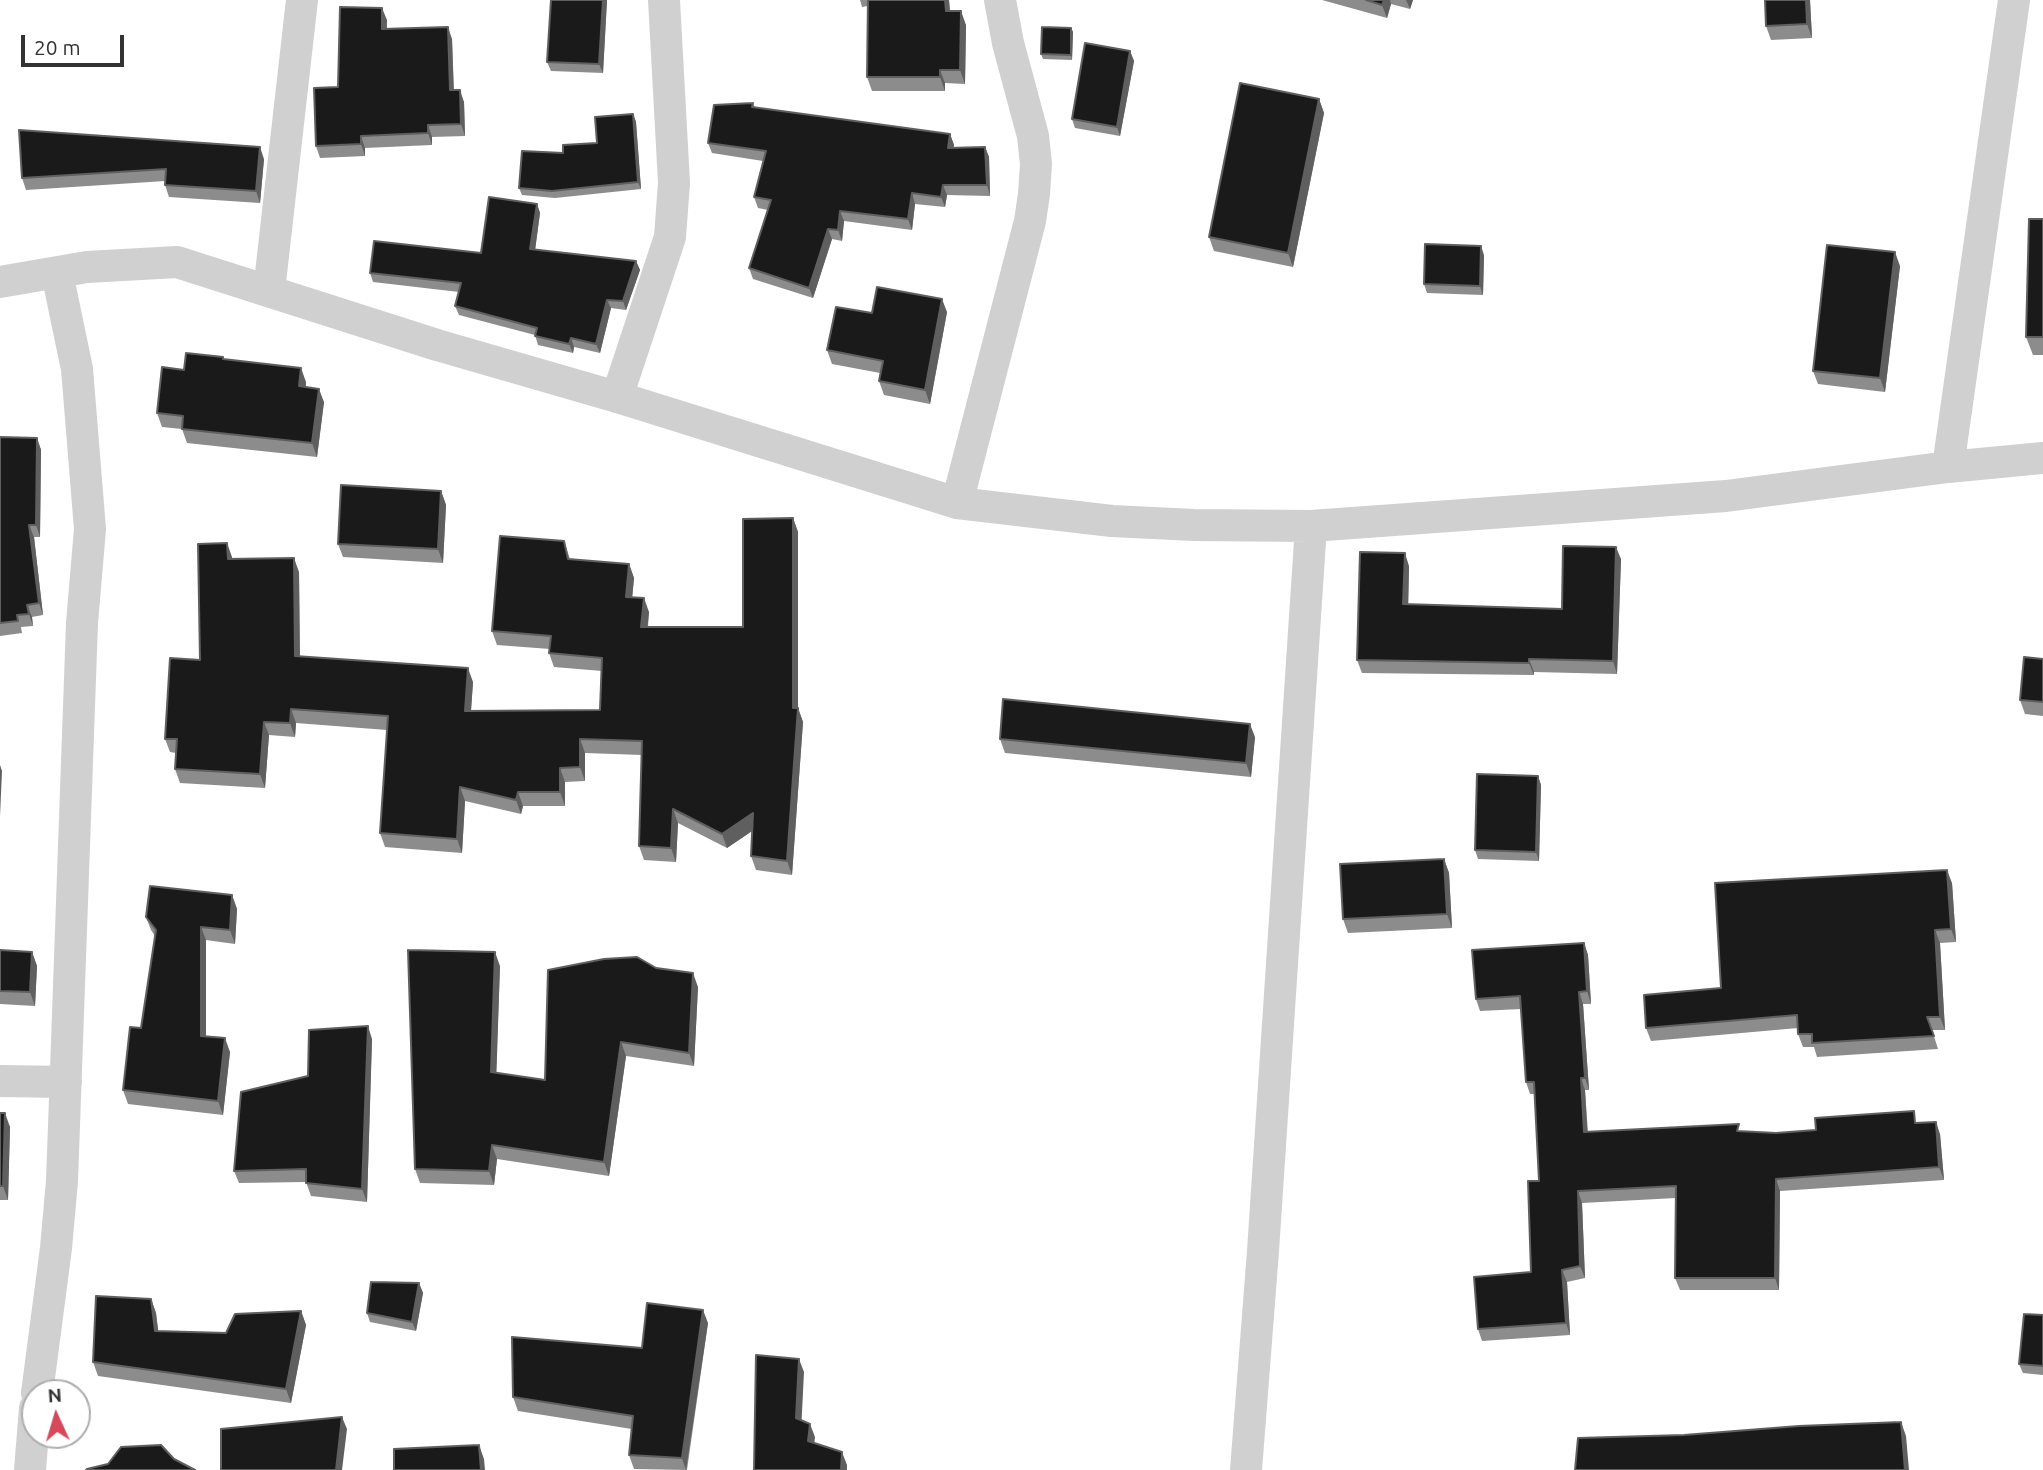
<!DOCTYPE html>
<html>
<head>
<meta charset="utf-8">
<style>
  body { margin:0 }
  #map { position:relative; width:2043px; height:1470px; overflow:hidden; background:#fff; font-family:Ubuntu,sans-serif }
  canvas { display:block }
  .north { position:absolute; left:21px; top:1379px; width:70px; height:70px; box-sizing:border-box; background:#fff; border:2px solid #adadad; border-radius:50%; rotate:356deg; font-size:19px; font-weight:700; line-height:28px; text-align:center; color:#333 }
  .north::after { content:''; display:block; margin:auto; width:24px; height:32px; background:#d6495b; clip-path:polygon(50% 0,100% 100%,50% 72%,0 100%) }
  .scale { position:absolute; left:21px; top:35px; width:103px; height:32px; box-sizing:border-box; border:4px solid #333; border-top:0; padding-left:9px; font-size:21px; line-height:24px; white-space:nowrap; color:#333; -webkit-text-stroke:5px #fff; paint-order:stroke }
</style>
</head>
<body>
<div id="map">
<canvas width="2043" height="1470"></canvas>
<div class="north">N</div>
<div class="scale">20 m</div>
</div>
<script>
const g = document.querySelector('canvas').getContext('2d');
g.lineJoin = 'round';
function poly(rows) {
  const path = new Path2D();
  for (const r of rows) {
    path.moveTo(r[0], r[1]);
    for (let i = 2; i < r.length; i += 2) path.lineTo(r[i], r[i + 1]);
  }
  return path;
}
function trace(path, color, width, dash) {
  g.strokeStyle = color;
  g.lineWidth = width;
  g.lineCap = dash ? 'butt' : 'round';
  g.setLineDash(dash || []);
  g.stroke(path);
}
function paint(path, color) {
  g.fillStyle = color;
  g.fill(path, 'evenodd');
}
trace(poly([
  [0,282,87,267,177,262,437,345,617,397,957,503,1112,521,1194,525,1311,526,1726,496,1948,467,2043,458],
  [269,291,302,0],
  [617,397,670,237,674,183,664,0],
  [1948,467,2014,0],
  [957,503,1030,221,1034,194,1036,164,1033,136,1008,43,1000,0],
  [0,1081,66,1082],
  [37,1393,56,1248,62,1181,82,623,90,529,77,369,57,273],
  [30,1470,35,1408],
  [1246,1470,1263,1251,1311,526]
]), '#d0d0d0', 32);
paint(poly([
  [607,0,603,73,551,71,547,62],
  [860,0,949,0,950,11,966,25,965,84,945,83,945,91,872,91,867,77,868,6,862,7],
  [1322,0,1413,0,1410,9,1391,4,1387,18],
  [1765,0,1810,0,1812,38,1771,40,1766,26],
  [387,20,387,29,452,39,454,90,464,102,465,136,432,137,432,145,365,148,365,156,320,158,316,146,338,87],
  [1071,28,1073,32,1072,60,1043,59,1041,54],
  [1130,51,1134,61,1120,136,1075,128,1072,119],
  [1319,99,1324,113,1293,267,1214,251,1209,237],
  [753,103,755,108,950,134,954,145,953,148,985,147,989,157,990,196,947,195,945,207,915,204,912,230,844,221,842,241,832,239,813,298,753,279,749,268,768,210,758,208,754,197,763,161,712,153,708,143],
  [633,114,636,122,641,189,555,198,522,195,519,188,563,153,597,143],
  [264,159,260,203,169,197,165,185,165,181,26,190,22,178],
  [537,204,540,213,535,250,636,261,640,270,626,310,611,308,600,353,574,347,573,353,538,345,535,335,459,315,455,306,459,292,373,282,370,273,481,253],
  [2043,219,2043,355,2033,355,2026,337],
  [1484,255,1483,295,1427,293,1424,284],
  [1900,266,1885,392,1818,384,1813,371],
  [947,312,930,404,884,395,879,381,880,373,832,364,827,350,872,313],
  [224,359,306,382,306,387,324,402,317,457,187,443,182,429,162,427,157,413,184,370],
  [0,437,37,438,41,450,40,537,34,537,43,615,32,617,33,626,21,627,22,633,0,636],
  [441,491,446,505,443,563,343,557,338,544],
  [793,518,798,532,798,708,803,722,792,875,756,870,751,856,752,831,727,848,678,823,676,862,644,860,639,846,642,755,585,753,585,781,565,782,565,806,523,806,521,814,465,801,462,853,385,847,380,833,387,730,296,723,295,737,269,735,265,788,180,783,175,769,176,753,170,752,165,739,200,660,232,557,232,559,299,572,300,657,473,682,471,711,600,710,602,671,554,667,549,653,550,649,497,645,492,631,564,541,570,559,629,564,634,578,632,597,649,612,648,627,743,627],
  [1621,559,1617,674,1534,672,1534,675,1362,673,1357,660,1409,566,1408,604,1562,609],
  [2043,659,2043,716,2025,714,2020,700],
  [1255,737,1251,777,1005,753,1000,739],
  [1538,776,1541,785,1539,861,1478,859,1475,850],
  [1444,859,1449,873,1452,928,1348,933,1343,919],
  [1952,883,1956,942,1940,943,1945,1030,1932,1030,1938,1049,1817,1057,1814,1047,1803,1047,1798,1034,1798,1028,1651,1041,1646,1028,1721,988],
  [232,895,237,909,235,944,206,940,206,1036,230,1052,223,1115,128,1104,123,1090,141,1028,155,936,151,930,146,917],
  [1584,943,1588,955,1591,1004,1583,1004,1589,1090,1585,1090,1588,1132,1742,1131,1776,1133,1918,1123,1940,1134,1944,1180,1780,1191,1779,1290,1680,1290,1675,1278,1676,1198,1582,1203,1585,1278,1567,1282,1570,1335,1482,1341,1478,1329,1531,1272,1539,1181,1535,1094,1530,1094,1526,1082,1521,1009,1480,1011,1476,999],
  [0,950,32,952,37,966,35,1006,0,1004],
  [500,966,496,1073,545,1080,656,968,698,987,694,1066,626,1056,609,1176,497,1159,494,1185,420,1183,415,1169],
  [372,1039,367,1202,311,1196,306,1182,239,1183,234,1171,308,1076],
  [0,1113,10,1127,8,1200,0,1200],
  [419,1283,423,1293,416,1331,370,1322,367,1313],
  [151,1299,156,1313,158,1331,226,1333,301,1311,306,1325,291,1403,98,1376,93,1362],
  [2043,1315,2043,1375,2023,1373,2019,1364],
  [708,1323,687,1470,634,1469,629,1455,632,1429,518,1411,513,1397]
]), '#8c8c8c');
paint(poly([
  [603,0,607,0,603,73,599,64],
  [945,0,949,0,951,25,946,11],
  [1384,0,1390,0,1391,4,1387,18,1382,5],
  [1406,0,1413,0,1410,9],
  [1806,0,1810,0,1812,38,1807,24],
  [382,8,387,20,386,41,382,29],
  [961,11,966,25,965,84,960,70],
  [448,27,452,39,454,102,450,90],
  [1071,28,1073,32,1072,60,1071,55],
  [1130,51,1134,61,1120,136,1117,127],
  [940,70,945,83,945,91,940,77],
  [460,90,464,102,465,136,461,124],
  [1319,99,1324,113,1293,267,1288,253],
  [633,114,636,122,641,189,638,182],
  [428,125,432,137,432,145,428,133],
  [950,134,954,145,952,158,948,148],
  [361,136,365,148,365,156,361,144],
  [260,147,264,159,260,203,256,191],
  [985,147,989,157,990,196,987,185],
  [943,185,947,195,945,207,941,197],
  [912,193,915,204,912,230,908,219],
  [537,204,540,213,534,258,530,249],
  [840,211,844,221,842,241,838,230],
  [828,229,832,239,813,298,809,288],
  [1481,246,1484,255,1483,295,1480,286],
  [1895,252,1900,266,1885,392,1880,378],
  [636,261,640,270,626,310,623,301],
  [942,299,947,312,930,404,925,390],
  [607,300,611,308,600,353,596,344],
  [571,338,574,347,573,353,569,344],
  [301,368,306,382,304,400,299,386],
  [319,389,324,402,317,457,312,443],
  [37,438,41,450,40,537,36,525],
  [441,491,446,505,443,563,438,549],
  [793,518,798,532,798,710,798,708,803,722,792,875,787,861,793,708],
  [29,525,34,537,43,615,39,603],
  [227,543,232,557,233,573,228,559],
  [1616,547,1621,559,1617,674,1613,661],
  [1405,553,1409,566,1408,617,1403,604],
  [294,558,299,572,300,670,295,656],
  [629,564,634,578,631,611,626,597],
  [644,598,649,612,646,641,641,627],
  [27,605,32,617,33,626,29,614],
  [1529,659,1534,672,1534,675,1529,663],
  [468,668,473,682,470,724,465,711],
  [291,709,296,723,295,737,290,723],
  [264,722,269,735,265,788,260,774],
  [1250,724,1255,737,1251,777,1246,763],
  [580,739,585,753,585,781,580,767],
  [0,765,2,771,0,816],
  [560,768,565,782,565,806,560,792],
  [1538,776,1541,785,1539,861,1536,852],
  [460,787,465,801,462,853,457,839],
  [518,792,523,806,521,814,516,800],
  [673,809,678,823,676,862,671,848],
  [753,813,758,827,727,848,722,834],
  [1444,859,1449,873,1452,928,1447,914],
  [1947,870,1952,883,1956,942,1951,929],
  [232,895,237,909,235,944,230,930],
  [201,927,206,940,206,1049,201,1036],
  [1935,930,1940,943,1945,1030,1940,1017],
  [1584,943,1588,955,1591,1004,1587,991],
  [32,952,37,966,35,1006,30,992],
  [495,952,500,966,496,1086,491,1072],
  [693,973,698,987,694,1066,689,1053],
  [1579,992,1583,1004,1589,1090,1585,1078],
  [368,1026,372,1039,367,1202,362,1189],
  [225,1038,230,1052,223,1115,218,1101],
  [621,1042,626,1056,609,1176,604,1162],
  [1581,1078,1585,1090,1588,1145,1584,1132],
  [5,1113,10,1127,8,1200,3,1186],
  [1936,1122,1940,1134,1944,1180,1939,1167],
  [492,1145,497,1159,494,1185,489,1171],
  [1776,1179,1780,1191,1779,1290,1775,1278],
  [1578,1191,1582,1203,1585,1278,1580,1266],
  [1562,1270,1567,1282,1570,1335,1566,1323],
  [419,1283,423,1293,416,1331,412,1322],
  [151,1299,156,1313,160,1345,155,1331],
  [703,1310,708,1323,686,1470,682,1458],
  [301,1311,306,1325,291,1403,286,1389],
  [799,1359,804,1372,801,1432,796,1418],
  [342,1417,347,1429,342,1470,336,1470],
  [1901,1422,1906,1436,1909,1470,1905,1470],
  [810,1424,815,1437,813,1455,808,1441],
  [479,1445,484,1459,485,1470,481,1470],
  [842,1452,847,1465,847,1470,841,1470]
]), '#5f5f5f');
const building = poly([
  [551,0,603,0,599,64,547,62,551,0],
  [868,0,945,0,946,11,961,11,960,70,940,70,940,77,867,77,868,0],
  [1366,0,1384,0,1382,5,1366,0],
  [1765,0,1806,0,1807,24,1766,26,1765,0],
  [340,7,382,8,382,29,448,27,450,90,460,90,461,124,428,125,428,133,361,136,361,144,316,146,314,88,338,87,340,7],
  [1042,27,1071,28,1071,55,1041,54,1042,27],
  [1085,43,1130,51,1117,127,1072,119,1085,43],
  [1240,83,1319,99,1288,253,1209,237,1240,83],
  [753,103,752,107,950,134,948,148,985,147,987,185,943,185,941,197,912,193,908,219,840,211,838,230,828,229,809,288,749,268,771,200,754,197,766,151,708,143,714,105,753,103],
  [633,114,638,182,552,191,519,188,522,151,563,153,563,145,597,143,595,117,633,114],
  [19,130,260,147,256,191,165,185,166,169,22,178,19,130],
  [489,197,537,204,530,249,636,261,623,301,607,300,596,344,571,338,569,344,535,336,537,328,455,306,461,283,370,273,374,241,481,253,489,197],
  [2029,219,2043,219,2043,337,2026,337,2029,219],
  [1425,244,1481,246,1480,286,1424,284,1425,244],
  [1827,245,1895,252,1880,378,1813,371,1827,245],
  [877,287,942,299,925,390,879,381,883,361,827,350,836,307,872,313,877,287],
  [186,353,223,357,223,359,301,368,299,386,319,389,312,443,182,429,183,416,157,413,162,367,184,370,186,353],
  [0,437,37,438,36,525,29,525,39,603,27,605,29,614,17,615,18,621,0,623,0,437],
  [341,485,441,491,438,549,338,544,341,485],
  [793,518,793,708,798,708,787,861,751,856,753,813,722,834,673,809,671,848,639,846,642,741,580,739,580,767,560,768,560,792,518,792,516,800,460,787,457,839,380,833,388,716,291,709,290,723,264,722,260,774,175,769,177,739,165,739,170,658,200,660,198,544,227,543,228,559,294,558,295,656,468,668,465,711,600,710,602,658,549,653,551,636,492,631,500,536,564,541,568,559,629,564,626,597,644,598,641,627,743,627,743,519,793,518],
  [1563,546,1616,547,1613,661,1529,659,1529,663,1357,660,1360,552,1405,553,1403,604,1562,609,1563,546],
  [2024,657,2043,659,2043,702,2020,700,2024,657],
  [1003,699,1250,724,1246,763,1000,739,1003,699],
  [1477,774,1538,776,1536,852,1475,850,1477,774],
  [1444,859,1447,914,1343,919,1340,864,1444,859],
  [1947,870,1951,929,1935,930,1940,1017,1927,1017,1934,1036,1812,1043,1812,1034,1798,1034,1797,1015,1646,1028,1644,995,1721,988,1715,883,1947,870],
  [150,886,232,895,230,930,201,927,201,1036,225,1038,218,1101,123,1090,130,1027,141,1028,156,930,146,917,150,886],
  [1584,943,1587,991,1579,992,1585,1078,1581,1078,1584,1132,1739,1124,1737,1131,1776,1133,1816,1130,1815,1118,1914,1111,1915,1123,1936,1122,1939,1167,1776,1179,1775,1278,1675,1278,1676,1186,1578,1191,1580,1266,1562,1270,1566,1323,1478,1329,1474,1277,1531,1272,1528,1181,1539,1181,1534,1082,1526,1082,1520,996,1476,999,1472,950,1584,943],
  [0,950,32,952,30,992,0,991,0,950],
  [408,950,495,952,491,1072,545,1080,548,970,604,959,637,957,656,968,693,973,689,1053,621,1042,604,1162,492,1145,489,1171,415,1169,408,950],
  [368,1026,362,1189,306,1183,306,1169,234,1171,241,1092,308,1076,309,1030,368,1026],
  [0,1113,5,1113,3,1186,0,1186,0,1113],
  [371,1282,419,1283,412,1322,367,1313,371,1282],
  [96,1296,151,1299,155,1331,226,1333,235,1314,301,1311,286,1389,93,1362,96,1296],
  [647,1303,703,1310,682,1458,629,1455,633,1416,513,1397,512,1337,642,1348,647,1303],
  [2024,1314,2043,1315,2043,1366,2019,1364,2024,1314],
  [756,1355,799,1359,796,1418,810,1424,808,1441,842,1452,841,1470,754,1470,756,1355],
  [342,1417,336,1470,221,1470,221,1429,342,1417],
  [1901,1422,1905,1470,1575,1470,1578,1438,1684,1435,1799,1426,1901,1422],
  [161,1445,174,1459,195,1470,86,1470,87,1469,108,1464,121,1447,161,1445],
  [479,1445,481,1470,394,1470,394,1449,479,1445]
]);
paint(building, '#1a1a1a');
trace(building, '#5f5f5f', 2);
</script>
</body>
</html>
